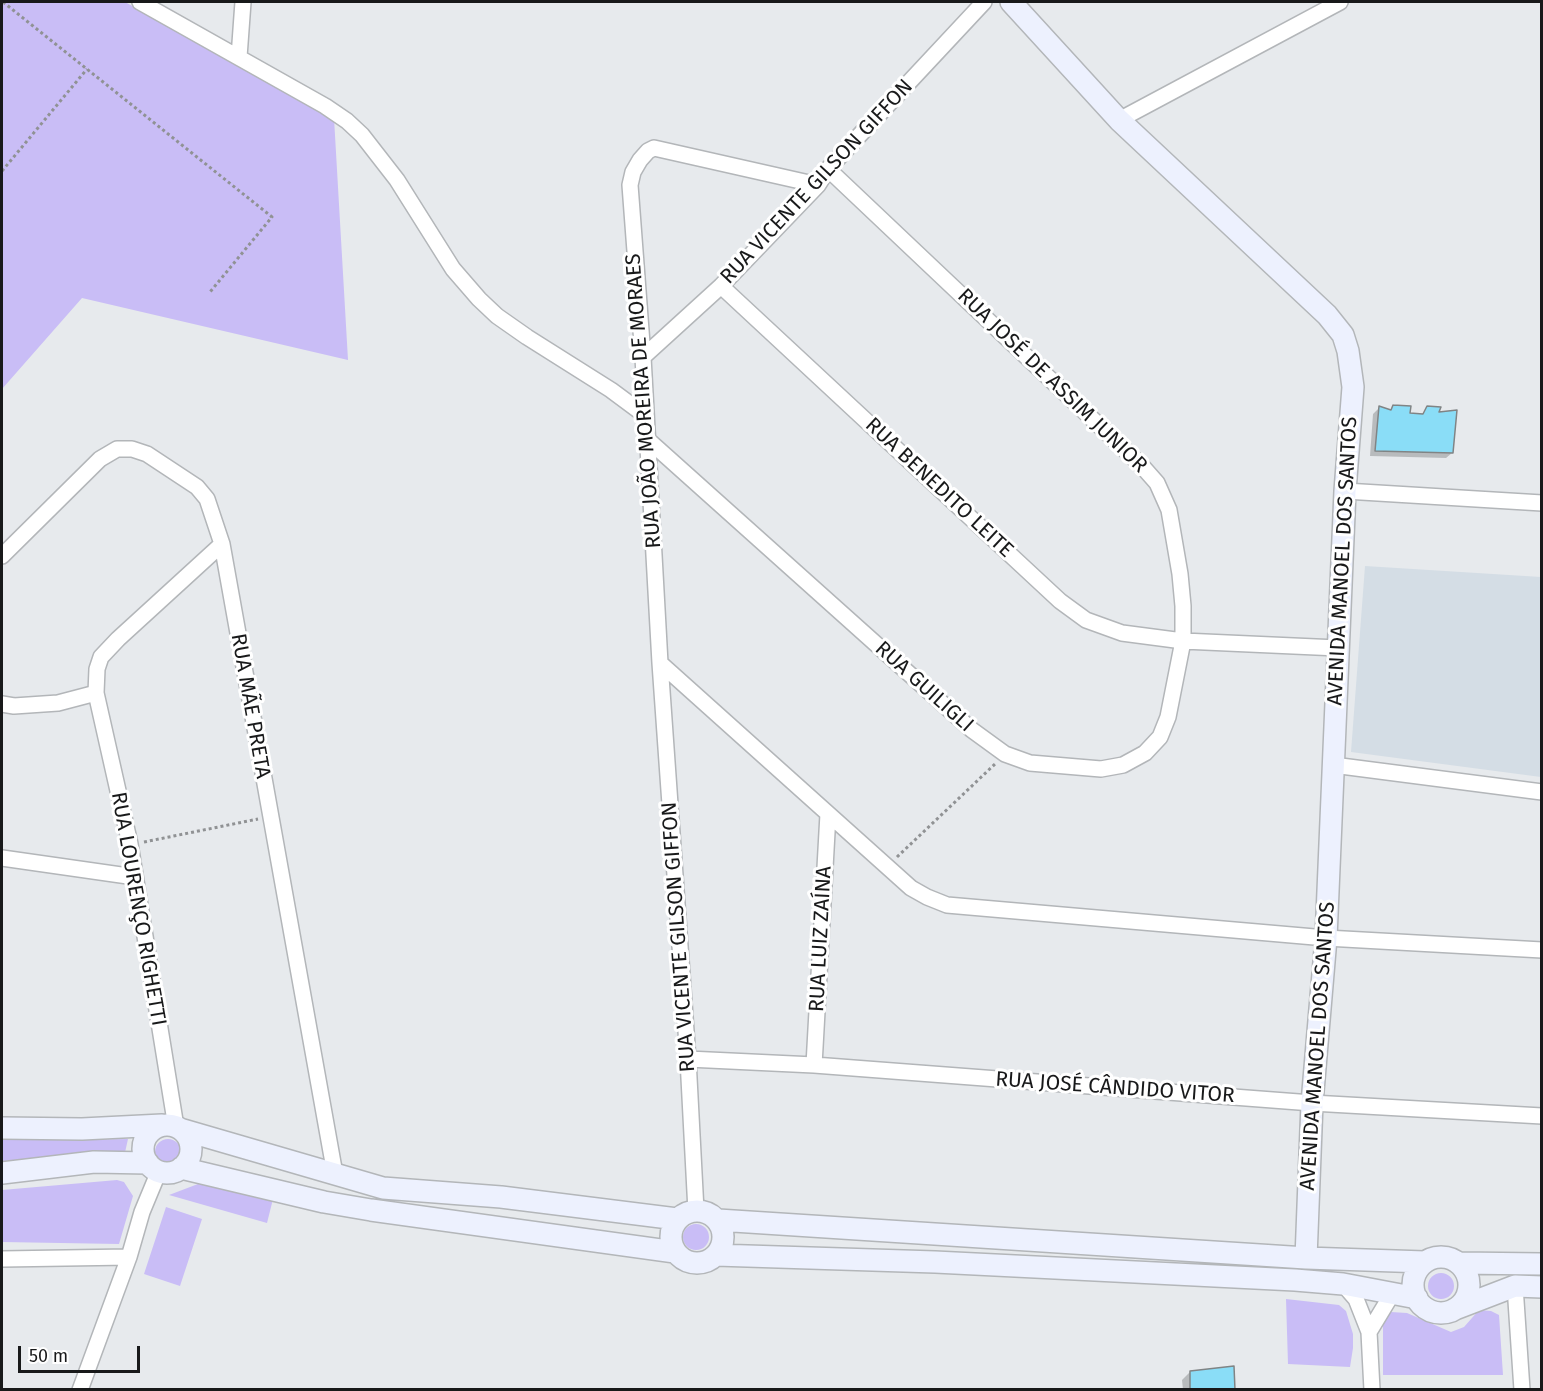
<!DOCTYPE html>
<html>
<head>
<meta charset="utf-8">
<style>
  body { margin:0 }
  #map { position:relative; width:1543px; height:1391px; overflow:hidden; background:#e7eaed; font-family:"Fira Sans",sans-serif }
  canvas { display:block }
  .frame { position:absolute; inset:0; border:3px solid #18191a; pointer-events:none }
  .scale { position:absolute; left:18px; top:1346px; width:122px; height:27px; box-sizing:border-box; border:3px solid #18191a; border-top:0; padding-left:8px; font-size:18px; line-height:21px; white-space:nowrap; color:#18191a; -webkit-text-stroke:4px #fff; paint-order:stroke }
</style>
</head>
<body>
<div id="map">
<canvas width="1543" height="1391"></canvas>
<div class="frame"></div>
<div class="scale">50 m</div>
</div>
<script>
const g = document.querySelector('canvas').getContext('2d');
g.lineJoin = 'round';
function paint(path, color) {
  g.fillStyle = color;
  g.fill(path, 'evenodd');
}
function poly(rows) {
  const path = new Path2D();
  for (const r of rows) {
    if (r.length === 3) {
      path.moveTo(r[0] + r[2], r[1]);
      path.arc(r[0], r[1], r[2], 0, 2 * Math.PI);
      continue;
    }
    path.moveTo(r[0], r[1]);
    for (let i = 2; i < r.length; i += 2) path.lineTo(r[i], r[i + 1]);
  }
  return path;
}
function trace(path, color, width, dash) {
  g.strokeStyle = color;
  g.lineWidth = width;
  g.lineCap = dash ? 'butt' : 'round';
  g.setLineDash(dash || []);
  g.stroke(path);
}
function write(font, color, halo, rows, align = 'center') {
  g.font = font + ' "Fira Sans",sans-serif';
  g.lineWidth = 6;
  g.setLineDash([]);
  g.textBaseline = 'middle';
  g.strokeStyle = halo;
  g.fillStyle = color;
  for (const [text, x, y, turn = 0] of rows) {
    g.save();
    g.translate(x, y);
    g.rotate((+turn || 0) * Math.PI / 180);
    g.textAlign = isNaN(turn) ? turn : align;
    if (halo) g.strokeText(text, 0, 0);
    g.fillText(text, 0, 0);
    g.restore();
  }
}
paint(poly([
  [1365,566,1541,577,1541,777,1351,752]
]), '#d4dde5');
paint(poly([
  [2,2,125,2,334,118,348,360,82,298,2,389],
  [43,1138,61,1140,128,1139,124,1157,2,1161,2,1139],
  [168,1152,13],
  [117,1180,124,1182,133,1196,119,1244,2,1242,2,1190],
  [198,1184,273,1199,267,1223,169,1195],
  [166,1207,202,1219,180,1286,144,1274],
  [696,1237,13],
  [1441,1286,13],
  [1286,1299,1339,1305,1346,1311,1353,1334,1353,1348,1350,1367,1288,1364],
  [1479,1310,1491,1311,1499,1315,1503,1375,1383,1375,1383,1324,1385,1317,1391,1312,1407,1313,1451,1332,1464,1327]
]), '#c9bdf6');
paint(poly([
  [1394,407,1409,415,1421,415,1428,408,1437,414,1452,453,1446,458,1370,456,1373,414,1379,408,1389,411],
  [1190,1372,1233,1390,1183,1390,1182,1380]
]), '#0003');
const building = poly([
  [1393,405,1411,406,1410,413,1423,414,1427,406,1441,407,1439,412,1457,410,1453,453,1375,451,1379,406,1391,410,1393,405],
  [1234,1366,1235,1390,1190,1390,1190,1371,1234,1366]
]);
paint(building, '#8addf7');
trace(building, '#808485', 1.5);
const street = poly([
  [140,2,325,106,347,121,362,135,397,180,453,269,479,299,497,316,527,337,611,390,646,416],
  [239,57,243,2],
  [1119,120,1340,2],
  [721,286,1060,601,1086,620,1122,633,1183,641,1338,648],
  [643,357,721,286,818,185,828,169,984,2],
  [647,439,972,730,1005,754,1030,763,1101,769,1123,765,1145,753,1160,737,1168,717,1183,641,1183,606,1180,574,1169,510,1157,483,1142,466,828,169],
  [1345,491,1542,503],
  [2,556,100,459,117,449,132,449,147,454,197,487,207,499,222,544,335,1174],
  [660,663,911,888,927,897,947,905,1326,938,1542,950],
  [2,704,14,706,58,703,96,693],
  [1333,765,1542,792],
  [2,858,135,877],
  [688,1059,814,1065,1312,1103,1542,1116],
  [814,1065,828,814],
  [176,1127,130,844,96,693,97,669,101,657,118,639,222,544],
  [696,1211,688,1059,660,663,643,357,630,185,633,172,640,160,648,151,654,148,818,185],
  [2,1259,129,1257],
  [1343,1284,1356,1299,1369,1332,1372,1390],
  [1515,1286,1522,1390],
  [1369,1332,1392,1294],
  [80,1390,129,1257,142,1212,159,1171]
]);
const secondary = poly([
  [1011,2,1119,120,1327,315,1343,335,1348,351,1353,387,1345,491,1326,938,1312,1103,1306,1258],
  [167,1149,24],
  [2,1128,82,1129,162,1125],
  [180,1129,383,1188,501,1197,677,1219],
  [181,1168,324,1202,371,1210,675,1252],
  [2,1173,94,1162,148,1163],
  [697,1237,26],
  [718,1220,1306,1258,1425,1262],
  [716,1255,935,1262,1295,1280,1343,1284,1417,1298],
  [1441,1285,28],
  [1459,1263,1542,1264],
  [1455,1309,1515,1286,1542,1287]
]);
trace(street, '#b3b6b9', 18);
trace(secondary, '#b3b6b9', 24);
trace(poly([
  [3,2,272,217,210,292],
  [2,171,87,69],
  [144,842,258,819],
  [897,857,995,764]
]), '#909294', 3, [3, 3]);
trace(street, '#fff', 15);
trace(secondary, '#edf1fe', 21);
write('21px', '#18191a', '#fff', [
  ["RUA VICENTE GILSON GIFFON",817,182,-47],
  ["RUA JOSÉ DE ASSIM JUNIOR",1052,381,44],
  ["RUA JOÃO MOREIRA DE MORAES",644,401,-94],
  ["RUA BENEDITO LEITE",939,488,43],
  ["AVENIDA MANOEL DOS SANTOS",1343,561,-87],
  ["RUA GUILIGLI",924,687,42],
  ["RUA MÃE PRETA",250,706,80],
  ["RUA LOURENÇO RIGHETTI",138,909,80],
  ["RUA VICENTE GILSON GIFFON",679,937,-94],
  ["RUA LUIZ ZAÍNA",821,939,-87],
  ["AVENIDA MANOEL DOS SANTOS",1318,1046,-86],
  ["RUA JOSÉ CÂNDIDO VITOR",1115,1088,4]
]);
</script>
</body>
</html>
